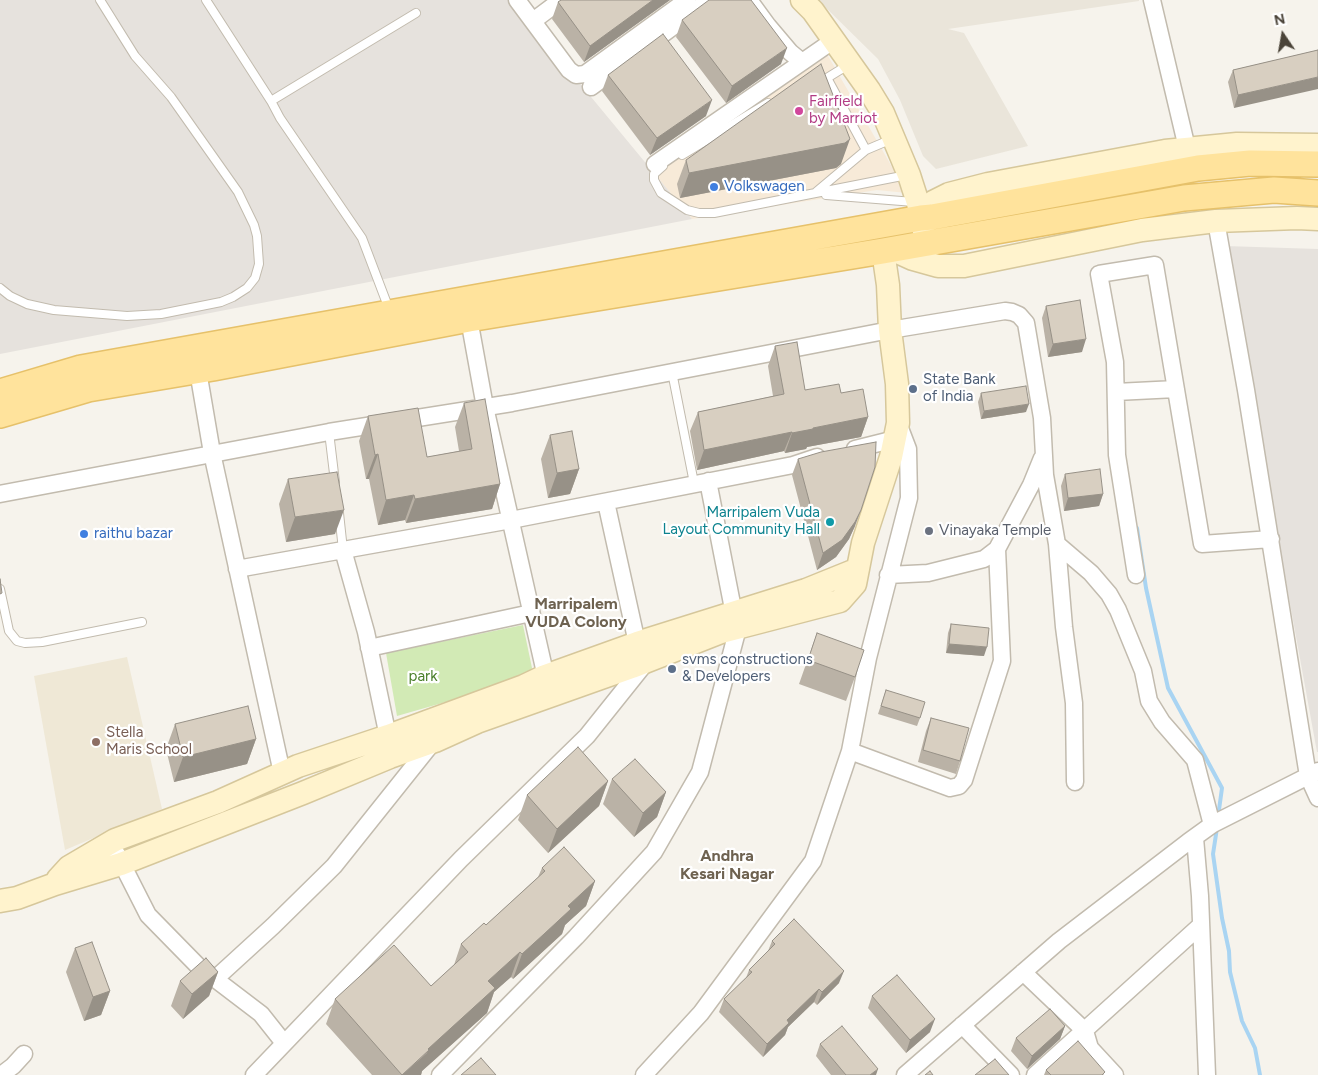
<!DOCTYPE html>
<html>
<head>
<meta charset="utf-8">
<style>
  body { margin:0 }
  #map { position:relative; width:1318px; height:1075px; overflow:hidden; background:#f6f3ec; font-family:Figtree,sans-serif }
  canvas { display:block }
  .north { position:absolute; left:1258px; top:10px; width:50px; height:50px; -webkit-text-stroke:4px #fff; paint-order:stroke; rotate:348deg; font-size:14px; font-weight:700; line-height:20px; text-align:center; color:#4b4439 }
  .north::after { content:''; display:block; margin:auto; width:18px; height:22px; background:#4b4439; clip-path:polygon(50% 0,100% 100%,50% 72%,0 100%) }
</style>
</head>
<body>
<div id="map">
<canvas width="1318" height="1075"></canvas>
<div class="north">N</div>
</div>
<script>
const g = document.querySelector('canvas').getContext('2d');
g.lineJoin = 'round';
function paint(path, color) {
  g.fillStyle = color;
  g.fill(path, 'evenodd');
}
function poly(rows) {
  const path = new Path2D();
  for (const r of rows) {
    path.moveTo(r[0], r[1]);
    for (let i = 2; i < r.length; i += 2) path.lineTo(r[i], r[i + 1]);
  }
  return path;
}
function trace(path, color, width, dash) {
  g.strokeStyle = color;
  g.lineWidth = width;
  g.lineCap = dash ? 'butt' : 'round';
  g.setLineDash(dash || []);
  g.stroke(path);
}
function write(font, color, halo, rows, align = 'center') {
  g.font = font + ' Figtree,sans-serif';
  g.lineWidth = 4.5;
  g.setLineDash([]);
  g.textBaseline = 'middle';
  g.strokeStyle = halo;
  g.fillStyle = color;
  for (const [text, x, y, turn = 0] of rows) {
    g.save();
    g.translate(x, y);
    g.rotate((+turn || 0) * Math.PI / 180);
    g.textAlign = isNaN(turn) ? turn : align;
    if (halo) g.strokeText(text, 0, 0);
    g.fillText(text, 0, 0);
    g.restore();
  }
}
paint(poly([
  [818,0,1139,0,1139,1,948,29,964,33,1028,146,936,169,923,156,900,100,878,59]
]), '#eae5da');
paint(poly([
  [824,49,907,193,877,190,692,219,654,173]
]), '#f7ead8');
paint(poly([
  [0,0,518,0,582,86,692,219,0,354],
  [1225,246,1318,249,1318,752,1317,752]
]), '#e6e2dd');
paint(poly([
  [127,657,162,809,65,850,34,676]
]), '#efe8d6');
paint(poly([
  [523,625,532,668,530,674,498,687,397,716,386,653]
]), '#d2eab5');
trace(poly([
  [1137,528,1146,588,1168,688,1222,788,1218,817],
  [1217,828,1213,854,1222,918,1229,951,1230,972,1242,1021,1255,1048,1260,1075]
]), '#a9d4f2', 4);
const lane = poly([
  [206,0,271,101,280,118,362,238,389,309],
  [827,78,866,150,892,139],
  [819,79,827,78,848,65],
  [271,101,416,13],
  [682,155,768,103],
  [663,166,654,174,654,180,661,193,687,210,699,213,714,213,907,175],
  [816,192,866,150],
  [826,195,914,202],
  [0,288,10,296,27,304,54,310,127,316,161,314,221,302,233,297,247,288,255,278,259,264,257,236,254,225,238,192,171,97,135,56,100,0],
  [672,372,694,483],
  [329,432,335,482],
  [339,513,343,550],
  [0,589,9,631,17,641,25,643,42,642,142,622]
]);
const street = poly([
  [517,0,569,70,576,75,585,74,687,0],
  [749,0,768,26,790,52,802,62],
  [1152,0,1187,148],
  [533,21,561,0],
  [591,87,709,0],
  [655,164,834,40],
  [1216,221,1246,390,1308,776,1318,798],
  [469,319,485,407,548,686],
  [198,371,212,453,282,773],
  [1116,392,1176,389],
  [855,449,895,439],
  [708,481,734,614],
  [0,494,329,432,512,403,890,330,1005,311,1012,312,1019,315,1026,323,1042,418,1045,475,1057,544,1091,573,1109,594,1118,610,1143,671,1149,701,1162,722,1195,760,1212,825],
  [606,502,637,643],
  [1057,544,1064,627,1074,703,1075,782],
  [343,550,366,632,390,746],
  [237,569,511,520,793,465,817,457],
  [888,575,928,573,984,559,997,549,1031,485,1042,458],
  [1136,575,1117,455,1115,362,1099,274,1155,265,1202,544,1271,539],
  [369,648,531,613],
  [850,751,950,788,959,786,964,780,1002,661,997,549],
  [1195,838,1200,896,1207,1075],
  [117,854,148,915,198,966,261,1014,284,1043],
  [1023,972,1085,1031,1090,1048,1115,1075],
  [215,979,273,926,334,866,433,742],
  [962,1025,1011,1075],
  [1,1075,13,1066,24,1054],
  [254,1075,461,859,587,736,647,661],
  [440,1075,576,937,654,852,700,772,738,628],
  [644,1075,701,1013,813,861,850,751,868,658,909,498,908,449,898,423],
  [905,1075,1059,941,1188,842,1213,824,1318,771],
  [1035,1075,1201,925]
]);
const secondary = poly([
  [802,0,813,11,869,90,883,113,909,175,918,203,923,228],
  [921,218,933,202,949,194,988,184,1165,151,1237,144,1318,145],
  [891,249,913,259,938,266,964,266,1142,230,1216,221,1297,218,1318,219],
  [58,879,69,867,115,840,218,802,298,766,388,736,524,686,545,676,637,643,806,590,858,569],
  [0,901,17,898,55,884,121,864,303,793,390,757,435,741,477,722,632,667,721,632,840,601,855,584,863,543,891,457,898,423,897,384,890,330,888,285,883,251]
]);
const primary = poly([
  [0,392,81,368,921,218,932,217,1198,168,1250,163,1318,164],
  [0,415,88,389,213,368,469,319,883,251,1184,198,1274,190,1318,193]
]);
trace(lane, '#c2bbae', 10);
trace(street, '#c2bbae', 19);
trace(secondary, '#d6c79b', 25);
trace(primary, '#e6c16a', 28);
trace(lane, '#fff', 8);
trace(street, '#fff', 16);
trace(secondary, '#fff3cd', 22);
trace(primary, '#ffe39c', 25);
paint(poly([
  [561,0,670,0,584,62,552,19,558,2],
  [682,20,781,64,726,103,676,37],
  [1318,50,1234,108,1228,82,1233,70],
  [608,75,706,116,650,155,602,91],
  [686,160,841,164,836,168,680,198,677,184],
  [1046,306,1082,352,1048,357,1042,318],
  [775,346,805,390,841,393,868,417,861,437,807,447,806,449,785,453,784,451,697,470,690,431,698,412,773,396,768,366],
  [981,393,1026,412,981,419,978,402],
  [464,403,500,484,492,509,406,523,405,520,378,525,369,479,366,479,359,441,368,416,427,457,459,451,455,427],
  [550,435,579,469,570,494,548,498,541,459],
  [798,459,855,526,849,539,836,557,817,570,792,475],
  [1065,474,1103,494,1099,506,1064,511,1061,486],
  [288,479,335,534,286,542,279,504],
  [951,624,984,656,946,653,948,633],
  [817,633,855,677,846,701,799,684],
  [886,690,920,718,917,726,878,714],
  [931,718,960,761,956,774,918,762,926,731],
  [175,724,256,739,247,764,174,782,166,749],
  [612,779,666,792,657,817,634,837,603,804],
  [608,781,599,806,548,853,518,820,527,795],
  [542,868,595,881,586,906,565,925,562,934,513,979,511,977,494,992,487,1013,422,1071,421,1075,372,1075,326,1024,335,999,431,986,454,965,461,944,486,925,538,877],
  [772,941,839,983,817,1005,814,1002,788,1027,785,1035,763,1057,719,1012,724,999,746,978,749,970,768,951],
  [75,948,110,991,101,1015,84,1021,66,972],
  [218,972,209,996,183,1019,171,1006,180,981],
  [872,996,930,1032,906,1053,868,1008],
  [1065,1026,1060,1039,1027,1069,1011,1051,1016,1038],
  [820,1044,876,1075,831,1075,816,1056],
  [1046,1070,1104,1075,1044,1075]
]), '#bab2a6');
paint(poly([
  [653,0,670,0,584,62,590,46],
  [787,48,781,64,726,103,732,86],
  [1318,77,1318,89,1234,108,1238,95],
  [712,100,706,116,650,155,657,138],
  [850,139,841,164,836,168,680,198,689,173],
  [1086,339,1082,352,1048,357,1053,344],
  [1029,404,1026,412,981,419,984,411],
  [868,417,861,437,807,447,806,449,785,453,792,433,813,428],
  [792,432,784,451,697,470,704,450],
  [378,454,369,479,366,479,375,455],
  [579,469,570,494,548,498,557,473],
  [500,484,492,509,406,523,415,499],
  [1103,494,1099,506,1064,511,1068,498],
  [414,495,405,520,378,525,386,500],
  [344,510,335,534,286,542,295,517],
  [861,510,855,526,849,539,836,557,817,570,823,553],
  [949,644,987,647,984,656,946,653],
  [256,739,247,764,174,782,183,757],
  [608,781,599,806,548,853,557,829],
  [666,792,657,817,634,837,643,813],
  [595,881,586,906,565,925,562,934,513,979,522,954,568,906],
  [520,952,511,977,494,992,487,1013,422,1071,421,1075,402,1075,427,1053,428,1049,488,981],
  [844,971,839,983,817,1005,822,992],
  [218,972,209,996,183,1019,192,994],
  [819,989,814,1002,788,1027,785,1035,763,1057,767,1044,787,1020],
  [110,991,101,1015,84,1021,93,997],
  [935,1019,930,1032,906,1053,910,1040],
  [1065,1026,1060,1039,1027,1069,1032,1056],
  [878,1069,876,1075,870,1075]
]), '#979187');
const building = poly([
  [561,0,653,0,590,46,558,2,561,0],
  [709,0,751,0,787,48,732,86,682,20,709,0],
  [663,34,712,100,657,138,608,75,663,34],
  [1318,50,1318,77,1238,95,1233,70,1318,50],
  [821,64,850,139,845,143,689,173,686,160,821,64],
  [1080,300,1086,339,1053,344,1046,306,1080,300],
  [797,342,805,390,839,384,841,393,863,389,868,417,813,428,813,429,792,433,792,432,704,450,698,412,784,394,775,346,797,342],
  [1026,386,1029,404,984,411,981,393,1026,386],
  [485,399,500,484,415,499,414,495,386,500,378,454,375,455,368,416,418,408,427,457,472,449,464,403,485,399],
  [572,431,579,469,557,473,550,435,572,431],
  [876,442,875,467,861,510,855,522,842,540,823,553,798,459,821,452,876,442],
  [1100,469,1103,494,1068,498,1065,474,1100,469],
  [337,472,344,510,295,517,288,479,337,472],
  [0,579,2,593,0,594,0,579],
  [951,624,989,628,987,647,949,644,951,624],
  [817,633,864,650,855,677,808,660,817,633],
  [886,690,925,702,920,718,881,706,886,690],
  [248,706,256,739,183,757,175,724,248,706],
  [931,718,969,728,960,761,923,750,931,718],
  [578,747,608,781,557,829,527,795,578,747],
  [635,759,666,792,643,813,612,779,635,759],
  [564,847,595,881,568,906,571,909,544,934,522,954,520,952,488,981,495,988,428,1049,429,1050,402,1075,335,999,394,945,431,986,468,952,461,944,484,923,486,925,545,871,542,868,564,847],
  [794,919,844,971,822,992,819,989,787,1020,789,1023,767,1044,724,999,752,972,749,970,775,944,772,941,794,919],
  [92,942,110,991,93,997,75,948,92,942],
  [206,958,218,972,192,994,180,981,206,958],
  [897,975,935,1019,910,1040,872,996,897,975],
  [1050,1009,1065,1026,1032,1056,1016,1038,1050,1009],
  [842,1026,878,1069,870,1075,846,1075,820,1044,842,1026],
  [1078,1041,1105,1072,1102,1075,1051,1075,1046,1070,1078,1041],
  [481,1058,496,1075,461,1075,481,1058],
  [995,1059,1009,1075,975,1075,995,1059],
  [930,1071,933,1075,925,1075,930,1071]
]);
paint(building, '#d8cfc1');
trace(building, '#979187', 1);
for (const [x, y, r, color] of [
  [799,111,5,"#d1479c"],
  [714,187,5,"#3f7fe0"],
  [913,389,5,"#5c6f8a"],
  [830,522,5,"#0f9aa8"],
  [929,531,5,"#6b7280"],
  [84,534,5,"#3f7fe0"],
  [672,669,5,"#5c6f8a"],
  [96,742,5,"#8d6e63"]
]) {
  const dot = new Path2D();
  dot.arc(x, y, r, 0, 2 * Math.PI);
  g.fillStyle = color;
  g.fill(dot);
  trace(dot, '#fff', 2);
}
write('15px', '#b23c85', '#fff', [
  ["Fairfield",809,102],
  ["by Marriot",809,119]
], 'left');
write('15px', '#366cbe', '#fff', [
  ["Volkswagen",724,187],
  ["raithu bazar",94,534]
], 'left');
write('15px', '#4e5e75', '#fff', [
  ["State Bank",923,380],
  ["of India",923,397],
  ["svms constructions",682,660],
  ["& Developers",682,677]
], 'left');
write('15px', '#0d838f', '#fff', [
  ["Marripalem Vuda",820,513],
  ["Layout Community Hall",820,530]
], 'right');
write('15px', '#5b616d', '#fff', [
  ["Vinayaka Temple",939,531]
], 'left');
write('15px', '#4a7f2a', '#fff', [
  ["park",423,677]
]);
write('15px', '#785e54', '#fff', [
  ["Stella",106,733],
  ["Maris School",106,750]
], 'left');
write('bold 16px', '#6e6250', '#fff', [
  ["Marripalem",576,604],
  ["VUDA Colony",576,622],
  ["Andhra",727,856],
  ["Kesari Nagar",727,874]
]);
</script>
</body>
</html>
